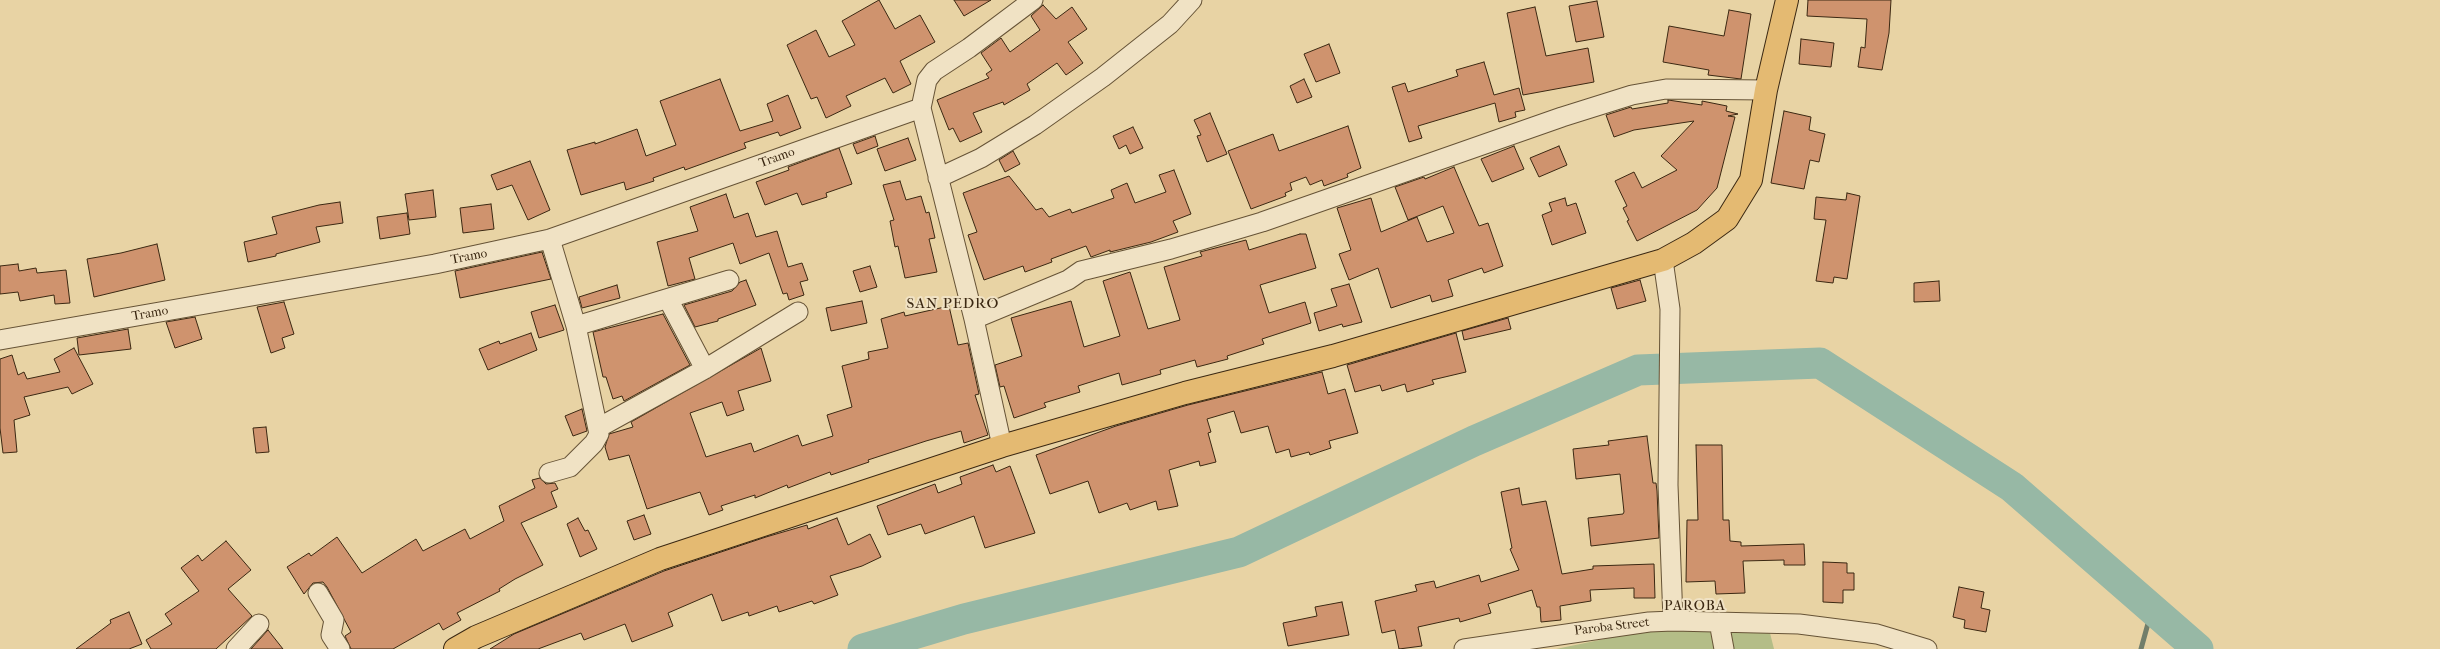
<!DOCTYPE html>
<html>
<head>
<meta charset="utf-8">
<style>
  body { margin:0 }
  canvas { display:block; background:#e8d3a4 }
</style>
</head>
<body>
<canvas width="2440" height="649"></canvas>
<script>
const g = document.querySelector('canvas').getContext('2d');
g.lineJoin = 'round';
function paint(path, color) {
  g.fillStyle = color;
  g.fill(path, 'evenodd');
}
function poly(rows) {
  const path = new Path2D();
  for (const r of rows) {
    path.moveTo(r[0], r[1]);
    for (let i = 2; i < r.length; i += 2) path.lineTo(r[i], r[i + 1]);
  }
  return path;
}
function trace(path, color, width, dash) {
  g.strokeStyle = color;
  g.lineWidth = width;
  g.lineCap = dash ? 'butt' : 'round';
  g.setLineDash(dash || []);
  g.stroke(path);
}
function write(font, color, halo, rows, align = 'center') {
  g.font = font + ' "IM FELL French Canon",serif';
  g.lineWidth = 4;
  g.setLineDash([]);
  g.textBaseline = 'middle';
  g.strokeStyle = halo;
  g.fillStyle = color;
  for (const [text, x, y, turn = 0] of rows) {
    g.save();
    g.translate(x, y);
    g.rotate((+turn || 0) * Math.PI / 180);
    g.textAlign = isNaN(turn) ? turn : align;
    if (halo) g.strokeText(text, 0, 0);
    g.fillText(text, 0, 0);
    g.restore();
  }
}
paint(poly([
  [1648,630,1770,633,1774,649,1556,649]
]), '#b4bd87');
trace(poly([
  [2141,649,2152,609]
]), '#727e6a', 5);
trace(poly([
  [863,649,964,619,1239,552,1474,441,1638,370,1820,363,2012,487,2198,649]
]), '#97b8a5', 31);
const building = poly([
  [879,0,895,29,920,15,935,42,900,61,911,84,893,93,885,78,846,96,851,106,826,118,817,97,811,99,787,45,816,30,829,57,855,45,842,21,879,0],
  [954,0,991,0,964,16,954,0],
  [1808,0,1891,0,1889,33,1882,70,1858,67,1861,47,1865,48,1867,19,1807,16,1808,0],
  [1597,1,1604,37,1576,42,1569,6,1597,1],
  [1043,5,1056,19,1072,7,1087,29,1068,42,1083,63,1066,75,1057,63,1027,84,1030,90,1004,105,1003,102,973,113,982,132,960,142,953,128,949,130,937,100,989,78,986,74,992,70,981,53,1001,38,1010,52,1040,30,1031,16,1043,5],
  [1535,7,1546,56,1588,48,1594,82,1523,95,1507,13,1535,7],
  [1729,10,1751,14,1741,79,1708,75,1709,70,1663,62,1669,26,1724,36,1729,10],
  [1801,39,1834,43,1831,67,1799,64,1801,39],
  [1329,44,1340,73,1316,82,1304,54,1329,44],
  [1484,62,1494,95,1519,88,1525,110,1515,112,1516,117,1499,122,1495,103,1418,126,1422,138,1409,142,1392,87,1405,83,1408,92,1458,76,1456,70,1484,62],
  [720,79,740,131,773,121,767,104,788,95,801,128,780,136,778,132,744,143,746,148,685,170,684,167,653,178,654,181,626,190,624,182,581,195,567,150,595,142,595,144,637,129,646,156,676,145,660,101,720,79],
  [1304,79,1312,97,1297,103,1290,86,1304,79],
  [1668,100,1702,105,1702,101,1727,106,1726,111,1738,114,1728,116,1735,117,1717,188,1697,210,1637,241,1627,221,1629,220,1623,208,1627,206,1615,181,1634,172,1642,188,1677,170,1661,156,1694,121,1634,130,1614,137,1606,115,1631,107,1632,109,1668,103,1668,100],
  [1784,111,1811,117,1809,130,1825,134,1819,162,1810,160,1804,189,1771,183,1784,111],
  [1210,113,1227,154,1207,162,1197,136,1201,135,1194,120,1210,113],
  [1348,126,1361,168,1347,174,1348,177,1324,186,1322,180,1310,185,1306,177,1290,183,1292,190,1285,193,1286,196,1251,209,1228,151,1273,134,1279,151,1348,126],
  [1133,127,1143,148,1130,154,1126,145,1119,149,1113,136,1133,127],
  [875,136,878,146,857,154,853,144,875,136],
  [908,138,916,160,885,171,877,149,908,138],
  [1514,146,1524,169,1492,182,1481,159,1514,146],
  [1559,146,1567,165,1539,177,1530,158,1559,146],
  [839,148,852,184,826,193,827,197,802,205,797,193,765,205,756,182,789,170,788,167,839,148],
  [1013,151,1020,164,1005,172,999,160,1013,151],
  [530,161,550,210,528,220,512,185,497,190,491,175,530,161],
  [1454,167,1479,226,1488,223,1503,266,1484,273,1482,268,1448,280,1453,296,1432,302,1430,295,1391,308,1378,268,1349,280,1339,254,1351,250,1337,208,1371,198,1381,232,1417,217,1427,242,1454,233,1443,206,1408,220,1395,187,1424,177,1425,179,1454,167],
  [1174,170,1191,214,1173,221,1178,232,1151,242,1110,252,1110,250,1091,257,1086,246,1051,259,1052,262,1025,272,1023,266,984,280,968,235,977,232,963,193,1009,176,1036,210,1042,208,1049,217,1070,209,1072,213,1114,198,1111,190,1127,183,1135,203,1166,192,1159,175,1174,170],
  [900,181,906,200,921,196,926,213,929,212,935,238,929,239,937,272,905,278,898,246,895,247,890,221,894,220,883,185,900,181],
  [433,190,436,217,409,220,405,194,433,190],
  [1847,193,1860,196,1847,279,1834,277,1833,283,1816,281,1826,220,1814,219,1816,197,1846,200,1847,193],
  [726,194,734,218,748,213,756,237,777,231,788,267,802,263,808,280,800,282,804,295,789,300,787,293,783,294,769,253,740,264,733,243,689,258,695,279,668,286,657,242,698,231,690,207,726,194],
  [1565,198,1567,206,1576,203,1586,233,1552,245,1542,215,1552,211,1549,203,1565,198],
  [340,202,343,223,316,227,320,242,276,254,276,256,248,262,244,242,277,234,272,217,319,205,340,202],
  [491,204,494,229,463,233,460,208,491,204],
  [407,213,410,234,380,239,377,217,407,213],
  [1300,234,1306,234,1316,268,1260,285,1269,313,1305,302,1311,323,1262,339,1264,344,1227,356,1228,359,1197,367,1195,360,1160,370,1161,374,1122,385,1119,373,1078,386,1080,392,1044,403,1046,407,1014,418,1004,386,1000,387,995,365,1022,356,1011,318,1071,301,1084,347,1120,336,1103,281,1130,272,1148,329,1180,320,1164,267,1202,256,1200,252,1246,240,1249,250,1300,234],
  [157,244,165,280,94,297,87,259,121,253,157,244],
  [542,252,551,279,460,298,455,271,542,252],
  [18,264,19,271,36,268,37,273,66,270,70,303,55,304,54,295,20,301,18,292,0,294,0,266,18,264],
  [870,266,877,287,860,292,853,271,870,266],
  [746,280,756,305,718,319,718,321,695,327,684,305,732,291,740,282,746,280],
  [1640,280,1646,301,1617,309,1611,288,1640,280],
  [1939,281,1940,301,1914,302,1914,283,1939,281],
  [1349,284,1362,322,1343,327,1342,324,1319,331,1314,313,1337,306,1331,289,1349,284],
  [617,285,620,298,582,308,579,297,617,285],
  [862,301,867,323,831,331,826,308,862,301],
  [284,302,294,334,282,338,285,348,271,353,257,307,284,302],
  [555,305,564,330,539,338,531,312,555,305],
  [949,306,958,345,968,343,979,394,975,395,988,435,964,443,961,431,926,441,868,460,869,462,831,475,830,472,788,488,787,485,755,498,755,495,721,506,723,510,709,515,700,492,647,509,629,455,609,460,605,447,609,434,633,427,631,422,761,348,771,381,738,391,744,410,727,416,722,402,690,413,706,457,751,443,754,452,798,435,802,446,833,436,827,415,852,407,842,366,869,359,868,352,888,348,881,319,904,312,905,316,949,306],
  [663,314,690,365,624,401,622,396,613,399,606,377,603,377,593,332,663,314],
  [195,317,202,339,175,348,166,322,195,317],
  [1508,318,1511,329,1464,340,1462,331,1508,318],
  [128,329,131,349,79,355,77,338,128,329],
  [531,333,537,350,488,370,479,349,499,341,500,344,531,333],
  [1456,333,1466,372,1432,380,1434,384,1407,392,1405,384,1382,391,1380,385,1355,392,1347,365,1456,333],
  [74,348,93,384,72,394,68,387,24,397,30,415,14,420,17,452,3,453,0,428,0,359,12,355,18,375,24,372,27,379,60,372,54,359,74,348],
  [1322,372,1328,394,1345,389,1358,433,1329,441,1331,448,1310,455,1309,452,1291,457,1289,449,1276,453,1268,426,1241,433,1234,411,1207,419,1211,432,1208,433,1216,462,1200,466,1199,461,1169,470,1178,506,1158,510,1156,501,1130,510,1127,503,1099,513,1088,481,1050,494,1036,455,1116,426,1188,405,1322,372],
  [582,409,587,431,573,436,565,416,582,409],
  [266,427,269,452,256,453,253,428,266,427],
  [1647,436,1653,483,1656,483,1657,491,1659,538,1591,546,1588,518,1623,514,1624,512,1620,474,1576,479,1573,449,1609,445,1608,441,1647,436],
  [1696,445,1722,445,1723,520,1729,520,1730,541,1741,542,1741,546,1804,544,1805,565,1784,565,1784,560,1743,561,1745,593,1716,594,1715,581,1686,582,1687,520,1698,520,1696,445],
  [993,465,996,472,1010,466,1035,533,985,548,974,516,925,534,921,524,888,535,877,506,935,484,938,493,962,484,960,477,993,465],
  [540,478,546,484,555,483,558,489,551,492,557,507,521,523,543,565,515,579,499,589,500,591,457,613,461,620,443,630,439,623,393,649,351,649,345,636,351,632,327,587,323,582,313,583,304,594,287,567,309,553,311,556,337,537,362,573,416,539,423,551,465,529,470,539,504,521,499,506,535,488,532,480,540,478],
  [1519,488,1522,505,1546,501,1562,574,1593,569,1593,566,1654,564,1655,598,1634,598,1634,588,1590,590,1591,601,1560,606,1561,620,1541,622,1540,607,1537,607,1532,590,1488,604,1491,613,1460,622,1459,618,1418,627,1422,646,1399,649,1395,630,1382,633,1375,601,1417,591,1415,585,1434,581,1436,588,1479,575,1481,582,1519,570,1510,549,1512,548,1501,492,1519,488],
  [644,515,651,534,634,540,627,521,644,515],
  [578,518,585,531,588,530,597,549,580,557,567,524,578,518],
  [837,518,848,545,870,534,881,557,862,566,830,576,838,595,814,604,812,601,779,612,777,606,749,616,748,612,722,621,712,594,668,613,673,626,632,642,625,624,584,640,581,633,538,649,490,649,514,634,664,571,766,537,807,525,808,529,837,518],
  [226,541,251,570,228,589,252,616,216,649,151,649,146,640,172,624,165,614,199,591,181,568,198,555,202,561,226,541],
  [1823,562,1847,563,1847,573,1854,573,1854,590,1843,590,1843,603,1823,602,1823,562],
  [1959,587,1984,592,1981,608,1990,610,1986,632,1964,628,1965,620,1953,617,1959,587],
  [1342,602,1349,635,1288,646,1283,623,1317,616,1315,607,1342,602],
  [129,612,142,644,129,649,76,649,111,623,110,620,129,612],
  [268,630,283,649,251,649,267,631,268,630]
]);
paint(building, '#cf936e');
trace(building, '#3b2812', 1);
const minor = poly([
  [938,178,981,158,1035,125,1103,77,1170,24,1192,0],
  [1663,260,1670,309,1668,485,1673,621],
  [668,299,705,369],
  [974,319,1068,280,1081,271,1171,249,1262,222,1562,117,1632,95,1666,89,1766,90],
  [576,326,729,280],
  [0,340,435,264,550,239,921,108],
  [598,428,705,369,798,312],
  [1002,446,974,319,921,108,927,80,934,71,969,48,1033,0],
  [549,473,570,467,594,443,599,434,576,326,550,239],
  [318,593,334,620,331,635,340,649],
  [1719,622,1724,649],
  [236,649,259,624],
  [1464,649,1649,622,1673,621,1799,624,1877,634,1927,649]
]);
const major = poly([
  [455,649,476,637,660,559,1002,446,1185,393,1333,356,1663,260,1694,243,1727,219,1751,180,1766,90,1787,0]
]);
trace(minor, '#665336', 21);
trace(major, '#3b2812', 24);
trace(minor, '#f0e2c4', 19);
trace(major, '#e4ba72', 22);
write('13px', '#3b2812', '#f0e2c4', [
  ["Tramo",777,158,-20],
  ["Tramo",469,257,-11],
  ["Tramo",150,314,-10],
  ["Paroba Street",1612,627,-7]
]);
g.letterSpacing = '1px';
write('14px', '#3b2812', '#f0e2c4', [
  ["PAROBA",1695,607]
]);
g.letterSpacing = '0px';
g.letterSpacing = '1px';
write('15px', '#3b2812', '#f0e2c4', [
  ["SAN PEDRO",953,304]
]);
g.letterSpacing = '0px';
</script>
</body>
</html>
